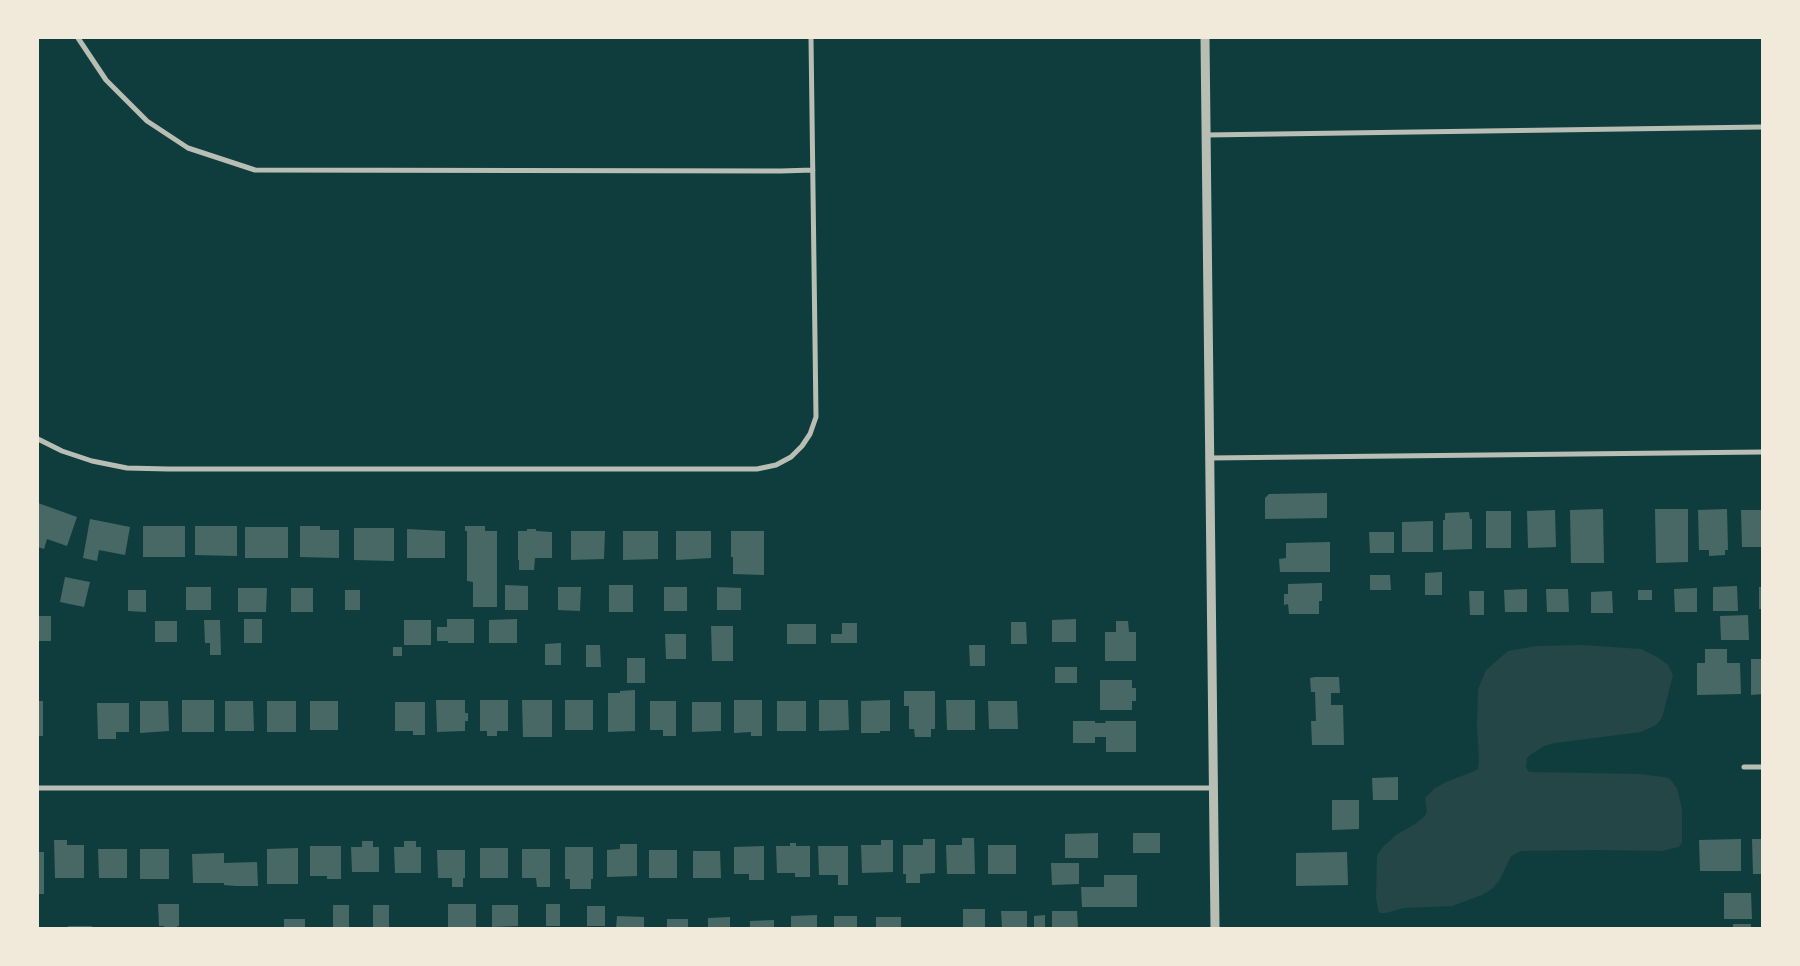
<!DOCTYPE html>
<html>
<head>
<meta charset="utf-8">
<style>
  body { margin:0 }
  #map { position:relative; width:1800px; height:966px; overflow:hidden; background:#0f3d3e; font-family:"Roboto Serif",serif }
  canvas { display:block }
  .frame { position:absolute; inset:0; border:39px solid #f1e9da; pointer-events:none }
</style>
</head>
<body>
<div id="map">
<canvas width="1800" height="966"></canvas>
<div class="frame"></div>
</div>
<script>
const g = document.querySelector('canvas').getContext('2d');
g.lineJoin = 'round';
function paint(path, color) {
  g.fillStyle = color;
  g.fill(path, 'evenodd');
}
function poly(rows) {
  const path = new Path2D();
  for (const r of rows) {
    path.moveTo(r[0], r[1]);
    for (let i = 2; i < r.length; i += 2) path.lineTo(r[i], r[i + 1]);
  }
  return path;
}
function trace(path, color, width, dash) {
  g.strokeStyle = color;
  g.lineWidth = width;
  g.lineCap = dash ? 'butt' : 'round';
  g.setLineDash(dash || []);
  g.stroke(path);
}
paint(poly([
  [1582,645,1641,649,1659,658,1668,665,1673,675,1662,718,1656,725,1641,732,1555,743,1544,746,1530,755,1527,758,1526,767,1528,771,1532,772,1639,774,1664,777,1670,779,1677,788,1682,809,1682,843,1679,847,1661,851,1598,850,1521,851,1511,856,1499,881,1492,889,1482,895,1452,906,1404,908,1386,913,1380,913,1378,910,1376,897,1377,855,1382,848,1396,835,1415,824,1425,816,1427,811,1425,798,1435,788,1446,782,1472,772,1478,769,1479,760,1477,726,1478,689,1486,670,1508,651,1536,646]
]), '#244646');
paint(poly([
  [1327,493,1327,518,1265,519,1265,498,1269,494],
  [38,503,77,517,67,546,47,539,44,549,38,547],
  [1603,509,1604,563,1571,563,1570,510],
  [1655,509,1688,509,1688,562,1656,563],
  [1727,509,1728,550,1725,550,1725,555,1709,556,1709,550,1699,550,1698,510],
  [1555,510,1556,547,1528,548,1527,511],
  [1741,510,1762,510,1762,547,1742,547],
  [1486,511,1511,511,1511,548,1486,548],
  [1469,512,1470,519,1472,519,1472,549,1443,550,1443,520,1445,520,1445,513],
  [90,519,130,527,125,555,99,550,97,561,83,558],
  [1433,521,1433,552,1402,552,1402,522],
  [143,526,185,526,185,557,143,557],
  [195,526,237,526,237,556,195,555],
  [300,526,320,526,320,530,339,530,339,558,300,557],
  [465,526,485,526,485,531,497,531,497,607,473,607,473,582,467,581,467,531,465,531],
  [245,527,288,527,288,558,245,558],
  [354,528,394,528,394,561,354,560],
  [407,529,445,531,445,558,407,558],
  [527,529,536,529,536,531,552,532,552,558,535,558,534,570,519,570,519,560,518,560,518,531,527,531],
  [571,531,605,531,604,559,571,560],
  [623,531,658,531,658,559,623,560],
  [676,531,711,531,711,558,676,560],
  [731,531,764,531,764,575,733,574,733,557,731,557],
  [1369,532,1394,532,1394,553,1370,553],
  [1330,542,1330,572,1280,572,1279,559,1286,558,1286,543],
  [1442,572,1442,595,1425,595,1425,573],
  [1370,575,1390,575,1391,590,1370,590],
  [65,577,90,582,84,607,60,602],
  [1319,583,1322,583,1322,601,1319,601,1319,614,1289,614,1288,604,1284,605,1284,594,1288,594,1288,584],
  [505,585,528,586,528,610,505,610],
  [609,585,633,585,633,612,609,612],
  [1737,586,1738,611,1713,611,1713,587],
  [186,587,211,587,211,610,186,610],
  [558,587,581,587,580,611,558,610],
  [664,587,687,587,687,611,664,611],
  [717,587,741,588,741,610,717,610],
  [1759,587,1762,587,1762,609,1759,609],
  [238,588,267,588,266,612,238,612],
  [291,588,313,588,313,612,291,612],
  [1697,588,1697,612,1675,612,1674,589],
  [1527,589,1527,612,1505,612,1504,590],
  [1546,589,1568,589,1569,612,1547,612],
  [128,590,146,590,146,612,128,611],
  [345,590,360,590,360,610,345,610],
  [1638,590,1652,590,1652,600,1638,600],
  [1469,591,1484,591,1484,615,1470,615],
  [1612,591,1613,613,1591,613,1591,592],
  [1748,615,1749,640,1721,640,1720,616],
  [38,616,51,616,51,641,38,641],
  [244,619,262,619,262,643,244,643],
  [447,619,474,619,474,643,448,643,448,641,437,641,437,627,447,627],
  [517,619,517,643,489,643,489,620],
  [1076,619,1076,642,1052,642,1052,620],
  [204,620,220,620,221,655,210,655,210,643,205,643],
  [404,620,431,620,431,645,404,645],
  [155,621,177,621,177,642,155,642],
  [1116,621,1128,621,1129,632,1136,632,1136,661,1105,661,1105,632,1116,632],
  [1011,622,1026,622,1027,644,1011,644],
  [842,623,857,623,857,643,831,643,831,634,842,634],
  [787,624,816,624,816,644,787,644],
  [711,626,733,626,733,661,712,661],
  [665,634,686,634,686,659,666,659],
  [561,643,561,665,545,665,545,644],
  [586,645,600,645,601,667,586,667],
  [969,645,985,645,985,666,970,666],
  [393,647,402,647,402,656,393,656],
  [1705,649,1727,649,1727,663,1740,663,1741,694,1697,695,1697,663,1705,663],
  [627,658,645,658,645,683,627,683],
  [1751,659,1762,659,1762,694,1751,695],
  [1055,667,1077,667,1077,683,1055,683],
  [1315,677,1339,677,1340,693,1331,693,1331,705,1343,705,1344,745,1312,745,1311,721,1316,721,1315,692,1311,692,1310,678],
  [1100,680,1132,680,1132,688,1136,688,1136,701,1132,701,1132,710,1100,710],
  [635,690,635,731,608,732,608,693,620,693,620,691],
  [904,691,935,691,935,729,931,729,931,737,915,737,914,729,909,729,909,706,904,706],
  [182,700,214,700,214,732,182,732],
  [436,700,465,700,465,713,468,713,468,721,465,721,465,731,437,732],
  [480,700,508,700,508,731,497,731,497,736,487,736,487,731,480,731],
  [522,700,552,700,552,737,523,737],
  [565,700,593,700,593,730,565,730],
  [734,700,762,700,762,736,751,736,751,732,734,733],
  [819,700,848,700,849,730,819,731],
  [890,700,890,731,880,731,880,733,861,733,861,701],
  [946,700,975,700,975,730,947,730],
  [38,701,43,701,43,736,38,736],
  [140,701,168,701,169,731,140,733],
  [225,701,253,701,254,731,225,731],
  [267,701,296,701,296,732,267,732],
  [310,701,338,701,338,730,310,730],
  [650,701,676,701,676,736,663,736,663,730,650,730],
  [777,701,806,701,806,731,777,731],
  [988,701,1017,701,1018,729,989,729],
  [395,702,425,702,425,735,413,735,413,731,395,731],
  [692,702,721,702,721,731,692,732],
  [97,703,129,703,129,732,116,732,116,739,98,739],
  [1073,721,1095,721,1095,723,1106,723,1105,721,1136,721,1136,752,1106,752,1106,737,1095,737,1095,743,1073,743],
  [1398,777,1398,800,1373,800,1372,778],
  [1332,800,1359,800,1359,829,1332,830],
  [1098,833,1098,858,1065,858,1065,834],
  [1133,833,1160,833,1160,853,1133,853],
  [962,838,974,838,975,874,947,874,946,845,962,845],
  [923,839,935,839,935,873,920,874,920,883,906,883,906,874,903,874,903,845,923,845],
  [1741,839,1741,871,1700,871,1699,840],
  [1752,839,1762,839,1762,874,1753,874],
  [54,840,67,840,67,845,84,845,84,878,55,878],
  [881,840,893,840,893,872,862,873,861,845,881,845],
  [362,841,373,841,373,847,379,847,379,872,352,872,351,847,362,847],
  [404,841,416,841,416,847,421,847,421,873,395,873,394,847,404,847],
  [790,843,796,843,796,846,810,846,810,877,795,877,795,873,777,873,776,846,790,846],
  [620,844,637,844,637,876,607,877,607,850,620,849],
  [988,845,1016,845,1016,874,988,874],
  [310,846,341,846,341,879,327,879,327,876,310,876],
  [764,846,764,880,749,880,749,874,734,874,734,847],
  [818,846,848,846,848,885,838,885,838,875,819,875],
  [565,847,593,847,593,879,591,879,591,889,570,889,570,879,565,879],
  [298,848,298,884,267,884,267,849],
  [480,848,508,848,508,878,480,878],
  [98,849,127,849,127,878,99,878],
  [140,849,169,849,169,879,140,879],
  [522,849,550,849,550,887,537,887,536,878,522,878],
  [437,850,465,850,465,878,463,878,463,887,452,887,452,878,438,878],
  [649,850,677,850,677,878,649,878],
  [693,851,720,851,721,878,693,878],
  [38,852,44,852,44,894,38,894],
  [1347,852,1348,885,1296,886,1296,853],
  [224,853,224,863,257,862,258,886,236,886,224,885,224,883,193,883,192,854],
  [1051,863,1079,863,1079,884,1052,885],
  [1104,875,1137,875,1137,907,1082,907,1081,887,1104,887],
  [1724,893,1751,893,1752,919,1724,919],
  [158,904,179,904,179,926,177,926,177,928,164,928,164,926,159,926],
  [448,904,476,904,476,927,448,927],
  [546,904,560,904,560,926,546,926],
  [333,905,349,905,349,927,333,927],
  [373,905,389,905,389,928,373,928],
  [492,905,518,905,518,926,492,927],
  [587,906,605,906,605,926,587,926],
  [963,909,985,909,985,928,963,928],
  [1001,911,1027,911,1027,928,1002,928],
  [1052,911,1077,911,1078,928,1052,928],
  [817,915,817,928,791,928,791,916],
  [1045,915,1045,927,1034,927,1034,916],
  [617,916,644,917,644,928,616,928],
  [834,916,857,916,857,928,834,928],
  [730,917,730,928,708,928,708,918],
  [876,917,901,917,901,928,876,928],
  [284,919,305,919,305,928,284,928],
  [667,919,688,919,688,928,667,928],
  [774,920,774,928,750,928,750,921],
  [1733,924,1751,924,1751,928,1733,928],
  [68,926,92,926,92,928,68,928]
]), '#486865');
trace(poly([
  [78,38,106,80,147,121,188,148,255,170,781,171,813,170],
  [1206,135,1762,127],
  [38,439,62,451,92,461,127,468,168,469,757,469,776,465,791,457,802,446,810,434,816,417,811,38],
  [1209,458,1762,452],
  [1744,767,1762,767],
  [38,788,1213,788]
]), '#b8beb3', 5);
trace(poly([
  [1205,38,1215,928]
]), '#b8beb3', 9);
</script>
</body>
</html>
